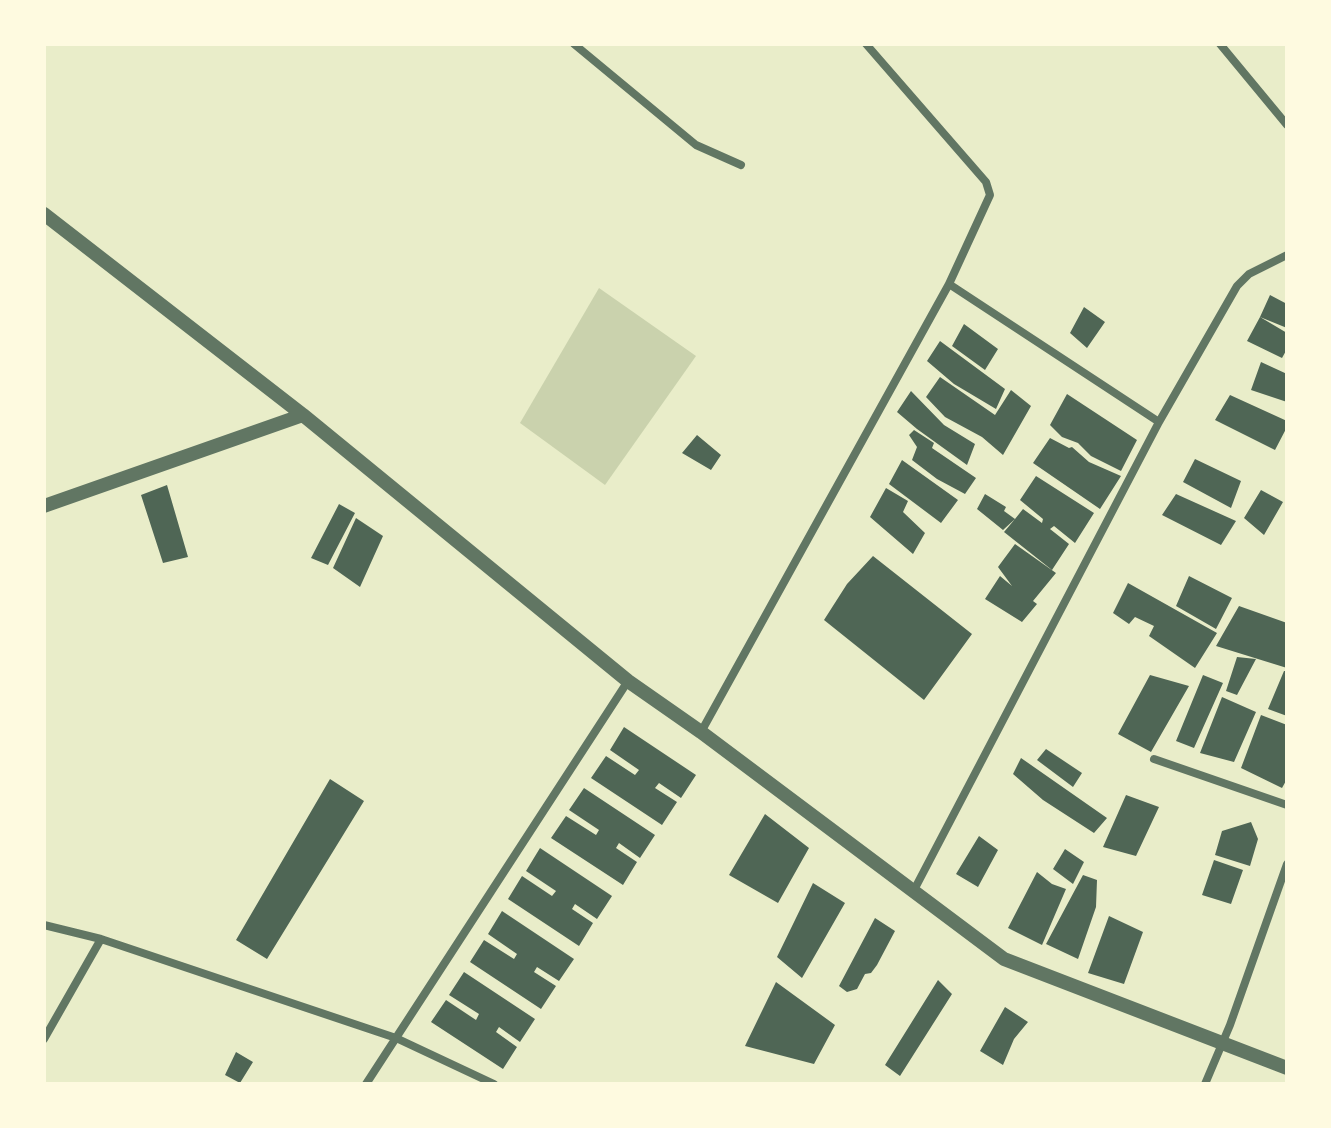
<!DOCTYPE html>
<html>
<head>
<meta charset="utf-8">
<style>
  body { margin:0 }
  #map { position:relative; width:1331px; height:1128px; overflow:hidden; background:#e9edc9; font-family:Roboto,sans-serif }
  canvas { display:block }
  .frame { position:absolute; inset:0; border:46px solid #fefae0; pointer-events:none }
</style>
</head>
<body>
<div id="map">
<canvas width="1331" height="1128"></canvas>
<div class="frame"></div>
</div>
<script>
const g = document.querySelector('canvas').getContext('2d');
g.lineJoin = 'round';
function paint(path, color) {
  g.fillStyle = color;
  g.fill(path, 'evenodd');
}
function poly(rows) {
  const path = new Path2D();
  for (const r of rows) {
    path.moveTo(r[0], r[1]);
    for (let i = 2; i < r.length; i += 2) path.lineTo(r[i], r[i + 1]);
  }
  return path;
}
function trace(path, color, width, dash) {
  g.strokeStyle = color;
  g.lineWidth = width;
  g.lineCap = dash ? 'butt' : 'round';
  g.setLineDash(dash || []);
  g.stroke(path);
}
paint(poly([
  [599,288,696,356,605,485,520,423]
]), '#cad2ad');
paint(poly([
  [1270,295,1287,304,1287,328,1260,317],
  [1084,307,1105,322,1087,348,1070,333],
  [1260,317,1287,333,1287,349,1282,358,1247,341],
  [964,324,998,349,985,370,952,346],
  [940,341,1005,389,996,409,954,384,927,361],
  [1261,362,1287,374,1287,402,1251,390],
  [940,377,995,415,1011,390,1031,406,1003,455,982,437,945,417,926,397],
  [911,391,944,425,975,444,967,465,917,429,897,412],
  [1067,394,1137,440,1121,471,1091,456,1078,443,1062,437,1050,425],
  [1230,395,1287,421,1287,427,1275,450,1215,420],
  [914,430,934,443,932,448,976,478,965,494,937,479,912,460,917,447,909,435],
  [697,435,721,455,711,470,682,453],
  [1050,438,1069,448,1072,447,1089,462,1121,476,1100,509,1033,463],
  [1195,459,1241,481,1231,508,1183,482],
  [902,460,958,500,941,523,889,484],
  [1036,476,1094,513,1075,543,1054,526,1050,529,1069,544,1052,570,1004,532,1015,519,1003,530,977,509,985,494,1006,507,1004,511,1015,519,1023,509,1042,523,1043,519,1020,500],
  [167,485,188,557,163,563,141,495],
  [886,488,908,501,903,512,925,533,913,554,870,517],
  [1261,490,1283,502,1264,535,1244,518],
  [1176,494,1236,521,1221,545,1162,515],
  [339,504,355,513,328,565,311,558],
  [356,518,383,536,360,587,333,568],
  [1015,544,1056,573,1033,601,1037,604,1022,622,985,599,1000,576,1012,586,998,567],
  [873,556,972,634,924,700,824,620,847,584],
  [1189,576,1232,598,1216,629,1176,606],
  [1128,583,1217,633,1195,668,1149,636,1154,626,1135,617,1129,624,1113,613],
  [1239,606,1287,623,1287,668,1216,646],
  [1237,657,1256,659,1237,695,1226,691],
  [1284,671,1287,671,1287,716,1268,709],
  [1150,675,1189,686,1151,752,1118,734],
  [1203,675,1223,683,1194,748,1176,741],
  [1222,697,1256,712,1234,762,1200,753],
  [1261,715,1287,725,1287,779,1282,788,1241,768],
  [624,727,696,775,681,798,659,783,655,788,677,802,662,825,591,778,606,756,635,775,639,770,610,750],
  [1046,749,1082,773,1073,787,1037,760],
  [1021,758,1107,818,1094,833,1043,800,1013,774],
  [330,779,364,801,267,959,236,940],
  [584,788,655,835,640,858,619,843,616,848,637,862,623,885,551,838,566,816,596,835,599,830,569,810],
  [1126,795,1159,807,1136,856,1103,847],
  [765,814,809,848,778,903,729,875],
  [1251,822,1258,839,1250,866,1215,855,1222,831],
  [979,836,998,850,978,887,956,874],
  [540,848,612,896,597,919,575,904,572,909,593,923,579,946,508,899,522,876,552,896,556,891,526,871],
  [1065,849,1084,862,1073,884,1053,869],
  [1214,860,1243,870,1231,904,1202,895],
  [1037,872,1052,884,1066,889,1042,945,1008,928],
  [1083,875,1097,880,1096,907,1078,959,1046,944],
  [813,883,845,903,802,978,777,957],
  [502,911,574,959,559,981,537,967,534,972,556,986,541,1009,470,962,484,940,514,959,517,954,488,934],
  [1109,916,1143,932,1124,984,1088,973],
  [875,918,895,931,877,965,871,973,865,974,857,989,847,992,839,986],
  [464,972,535,1019,520,1042,499,1027,496,1032,517,1047,503,1069,431,1022,446,1000,476,1020,479,1014,449,995],
  [938,980,952,994,900,1076,885,1065],
  [776,982,835,1025,814,1064,745,1046],
  [1005,1007,1028,1022,1014,1039,1003,1065,980,1051],
  [236,1052,253,1062,240,1083,225,1075]
]), '#4f6655');
trace(poly([
  [574,44,696,145,741,165],
  [1220,44,1287,125],
  [949,284,1159,422],
  [701,732,949,284,990,195,986,182,866,44],
  [1154,759,1287,805],
  [913,892,1159,422,1237,286,1249,274,1287,255],
  [44,925,101,939,396,1038,494,1084],
  [44,1039,101,939],
  [366,1084,628,681],
  [1205,1084,1230,1025,1287,864]
]), '#617663', 8);
trace(poly([
  [44,214,303,415,628,681,701,732,1004,959,1287,1068],
  [44,506,303,415]
]), '#617663', 14);
</script>
</body>
</html>
